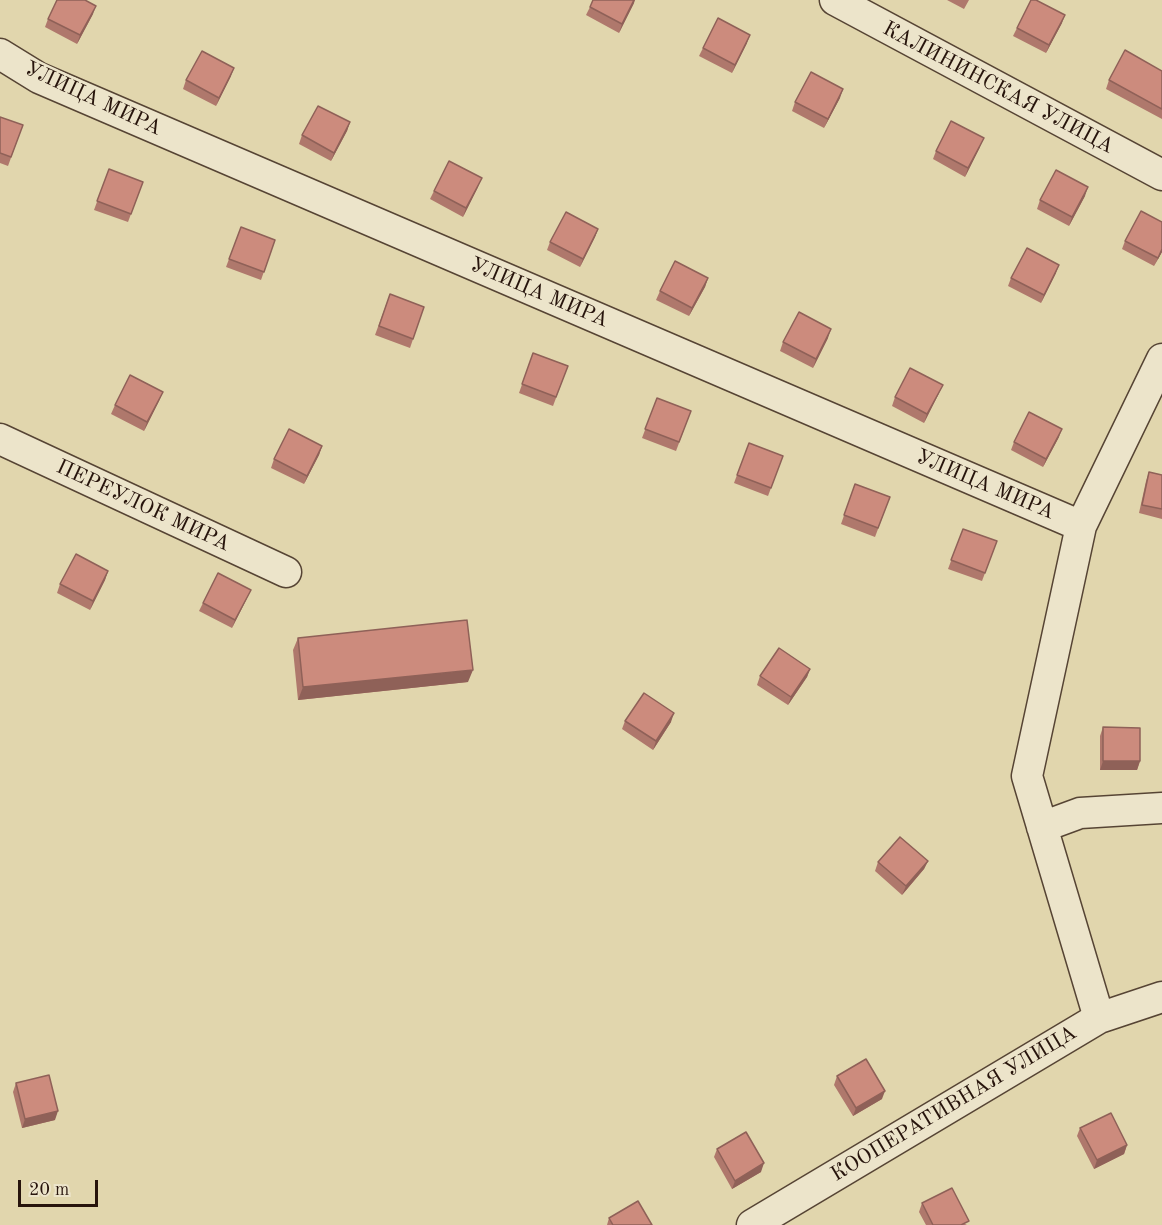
<!DOCTYPE html>
<html>
<head>
<meta charset="utf-8">
<style>
  body { margin:0 }
  #map { position:relative; width:1162px; height:1225px; overflow:hidden; background:#e1d6ad; font-family:"Old Standard TT",serif }
  canvas { display:block }
  .scale { position:absolute; left:18px; top:1180px; width:80px; height:27px; box-sizing:border-box; border:3px solid #27140c; border-top:0; padding-left:8px; font-size:18px; line-height:21px; white-space:nowrap; color:#27140c; -webkit-text-stroke:4px #ece4ca; paint-order:stroke }
</style>
</head>
<body>
<div id="map">
<canvas width="1162" height="1225"></canvas>
<div class="scale">20 m</div>
</div>
<script>
const g = document.querySelector('canvas').getContext('2d');
g.lineJoin = 'round';
function poly(rows) {
  const path = new Path2D();
  for (const r of rows) {
    path.moveTo(r[0], r[1]);
    for (let i = 2; i < r.length; i += 2) path.lineTo(r[i], r[i + 1]);
  }
  return path;
}
function trace(path, color, width, dash) {
  g.strokeStyle = color;
  g.lineWidth = width;
  g.lineCap = dash ? 'butt' : 'round';
  g.setLineDash(dash || []);
  g.stroke(path);
}
function paint(path, color) {
  g.fillStyle = color;
  g.fill(path, 'evenodd');
}
function write(font, color, halo, rows, align = 'center') {
  g.font = font + ' "Old Standard TT",serif';
  g.lineWidth = 5;
  g.setLineDash([]);
  g.textBaseline = 'middle';
  g.strokeStyle = halo;
  g.fillStyle = color;
  for (const [text, x, y, turn = 0] of rows) {
    g.save();
    g.translate(x, y);
    g.rotate((+turn || 0) * Math.PI / 180);
    g.textAlign = isNaN(turn) ? turn : align;
    if (halo) g.strokeText(text, 0, 0);
    g.fillText(text, 0, 0);
    g.restore();
  }
}
const street = poly([
  [835,0,1162,175],
  [0,54,39,78,1081,526],
  [0,439,286,572],
  [1042,827,1080,813,1162,808],
  [1099,1018,1027,776,1081,526,1162,359],
  [752,1225,1099,1018,1162,997]
]);
trace(street, '#564434', 33);
trace(street, '#ece4ca', 30);
paint(poly([
  [947,0,969,0,964,9],
  [634,3,619,33,586,15,590,7],
  [93,14,77,44,45,27,48,19],
  [1062,23,1046,53,1013,36,1017,28],
  [747,43,732,73,699,56,703,48],
  [1162,71,1162,119,1106,89,1109,80],
  [231,76,216,106,183,89,186,80],
  [840,98,824,128,792,111,795,102],
  [0,117,23,125,8,166,0,163],
  [350,122,347,131,331,161,299,144,302,135],
  [980,147,965,177,933,159,936,151],
  [109,169,143,182,128,222,94,210],
  [478,187,463,217,430,199,434,191],
  [1085,196,1069,226,1037,209,1040,200],
  [1162,222,1162,252,1154,266,1122,249,1125,241],
  [241,227,275,240,261,280,226,267],
  [598,229,595,237,580,267,547,250,550,242],
  [1056,273,1041,303,1008,286,1011,278],
  [708,278,705,287,689,316,656,300,660,291],
  [390,294,424,307,410,348,375,335],
  [828,338,813,368,780,351,783,342],
  [533,353,568,366,553,406,519,393],
  [163,392,159,401,144,431,111,414,115,405],
  [939,393,924,423,892,406,895,397],
  [657,398,691,411,676,451,642,438],
  [1059,437,1043,467,1011,450,1014,442],
  [749,443,783,456,768,496,734,483],
  [322,446,319,455,304,484,271,468,274,459],
  [1149,472,1162,475,1162,519,1139,513,1146,481],
  [855,484,890,497,875,537,841,524],
  [963,529,997,541,982,581,948,569],
  [108,571,105,580,90,610,57,593,60,584],
  [247,598,232,628,199,611,203,603],
  [298,638,468,682,298,700,293,650],
  [810,669,807,677,788,705,757,685,760,676],
  [625,721,671,722,653,750,622,729],
  [1103,727,1140,761,1137,770,1100,770,1100,736],
  [928,861,924,869,902,895,875,871,878,862],
  [837,1076,882,1099,853,1116,834,1085],
  [16,1083,55,1120,22,1128,13,1092],
  [1080,1128,1127,1145,1124,1154,1094,1169,1077,1136],
  [717,1149,761,1172,732,1189,714,1157],
  [922,1203,967,1225,926,1225,919,1212],
  [609,1218,652,1225,607,1225]
]), '#af786c');
paint(poly([
  [634,0,635,0,634,3,619,33,622,24],
  [96,6,93,14,77,44,80,35],
  [1065,15,1062,23,1046,53,1049,45],
  [750,35,747,43,732,73,735,65],
  [234,68,231,76,216,106,219,98],
  [843,89,840,98,824,128,828,119],
  [350,122,347,131,331,161,334,153],
  [984,138,980,147,965,177,968,168],
  [482,178,478,187,463,217,466,208],
  [1088,187,1085,196,1069,226,1072,217],
  [598,229,595,237,580,267,583,259],
  [1162,249,1162,252,1154,266,1158,258],
  [1059,265,1056,273,1041,303,1044,295],
  [708,278,705,287,689,316,692,308],
  [831,329,828,338,813,368,816,359],
  [943,385,924,423,927,414],
  [163,392,159,401,144,431,147,422],
  [1062,429,1059,437,1043,467,1046,459],
  [322,446,319,455,304,484,307,476],
  [108,571,105,580,90,610,93,601],
  [251,590,232,628,235,620],
  [810,669,807,677,788,705,791,697],
  [473,670,468,682,298,700,303,687],
  [674,713,671,722,653,750,656,741],
  [1103,761,1140,761,1137,770,1100,770],
  [928,861,924,869,902,895,906,886],
  [885,1091,882,1099,853,1116,856,1108],
  [58,1111,55,1120,22,1128,25,1119],
  [1127,1145,1124,1154,1094,1169,1097,1160],
  [764,1163,761,1172,732,1189,735,1181]
]), '#8f6158');
const building = poly([
  [57,0,85,0,96,6,80,35,48,19,57,0],
  [593,0,634,0,622,24,590,7,593,0],
  [1031,0,1036,0,1065,15,1049,45,1017,28,1031,0],
  [718,18,750,35,735,65,703,48,718,18],
  [1125,50,1162,71,1162,109,1109,80,1125,50],
  [202,51,234,68,219,98,186,80,202,51],
  [811,72,843,89,828,119,795,102,811,72],
  [318,106,350,122,334,153,302,135,318,106],
  [0,117,23,125,11,157,0,153,0,117],
  [951,121,984,138,968,168,936,151,951,121],
  [449,161,482,178,466,208,434,191,449,161],
  [109,169,143,182,131,214,97,201,109,169],
  [1056,170,1088,187,1072,217,1040,200,1056,170],
  [1141,211,1162,222,1162,249,1158,258,1125,241,1141,211],
  [566,212,598,229,583,259,550,242,566,212],
  [241,227,275,240,264,272,229,259,241,227],
  [1027,248,1059,265,1044,295,1011,278,1027,248],
  [675,261,708,278,692,308,660,291,675,261],
  [390,294,424,307,413,339,379,326,390,294],
  [799,312,831,329,816,359,783,342,799,312],
  [533,353,568,366,556,397,522,384,533,353],
  [910,368,943,385,927,414,895,397,910,368],
  [130,375,163,392,147,422,115,405,130,375],
  [657,398,691,411,679,442,645,429,657,398],
  [1029,412,1062,429,1046,459,1014,442,1029,412],
  [289,429,322,446,307,476,274,459,289,429],
  [749,443,783,456,771,488,737,475,749,443],
  [1149,472,1162,475,1162,509,1142,505,1149,472],
  [855,484,890,497,878,528,844,515,855,484],
  [963,529,997,541,985,573,951,560,963,529],
  [76,554,108,571,93,601,60,584,76,554],
  [218,573,251,590,235,620,203,603,218,573],
  [467,620,473,670,303,687,298,638,467,620],
  [779,648,810,669,791,697,760,676,779,648],
  [644,693,674,713,656,741,625,721,644,693],
  [1103,727,1140,728,1140,761,1103,761,1103,727],
  [900,837,928,861,906,886,878,862,900,837],
  [866,1059,885,1091,856,1108,837,1076,866,1059],
  [49,1075,58,1111,25,1119,16,1083,49,1075],
  [1111,1113,1127,1145,1097,1160,1080,1128,1111,1113],
  [746,1132,764,1163,735,1181,717,1149,746,1132],
  [952,1188,969,1221,961,1225,933,1225,922,1203,952,1188],
  [638,1201,652,1225,613,1225,609,1218,638,1201]
]);
paint(building, '#cc8b7d');
trace(building, '#8f6158', 1.5);
write('21px', '#27140c', '#ece4ca', [
  ["КАЛИНИНСКАЯ УЛИЦА",998,88,28],
  ["УЛИЦА МИРА",93,99,25],
  ["УЛИЦА МИРА",539,293,23],
  ["УЛИЦА МИРА",985,485,23],
  ["ПЕРЕУЛОК МИРА",143,506,25],
  ["КООПЕРАТИВНАЯ УЛИЦА",954,1104,-31]
]);
</script>
</body>
</html>
